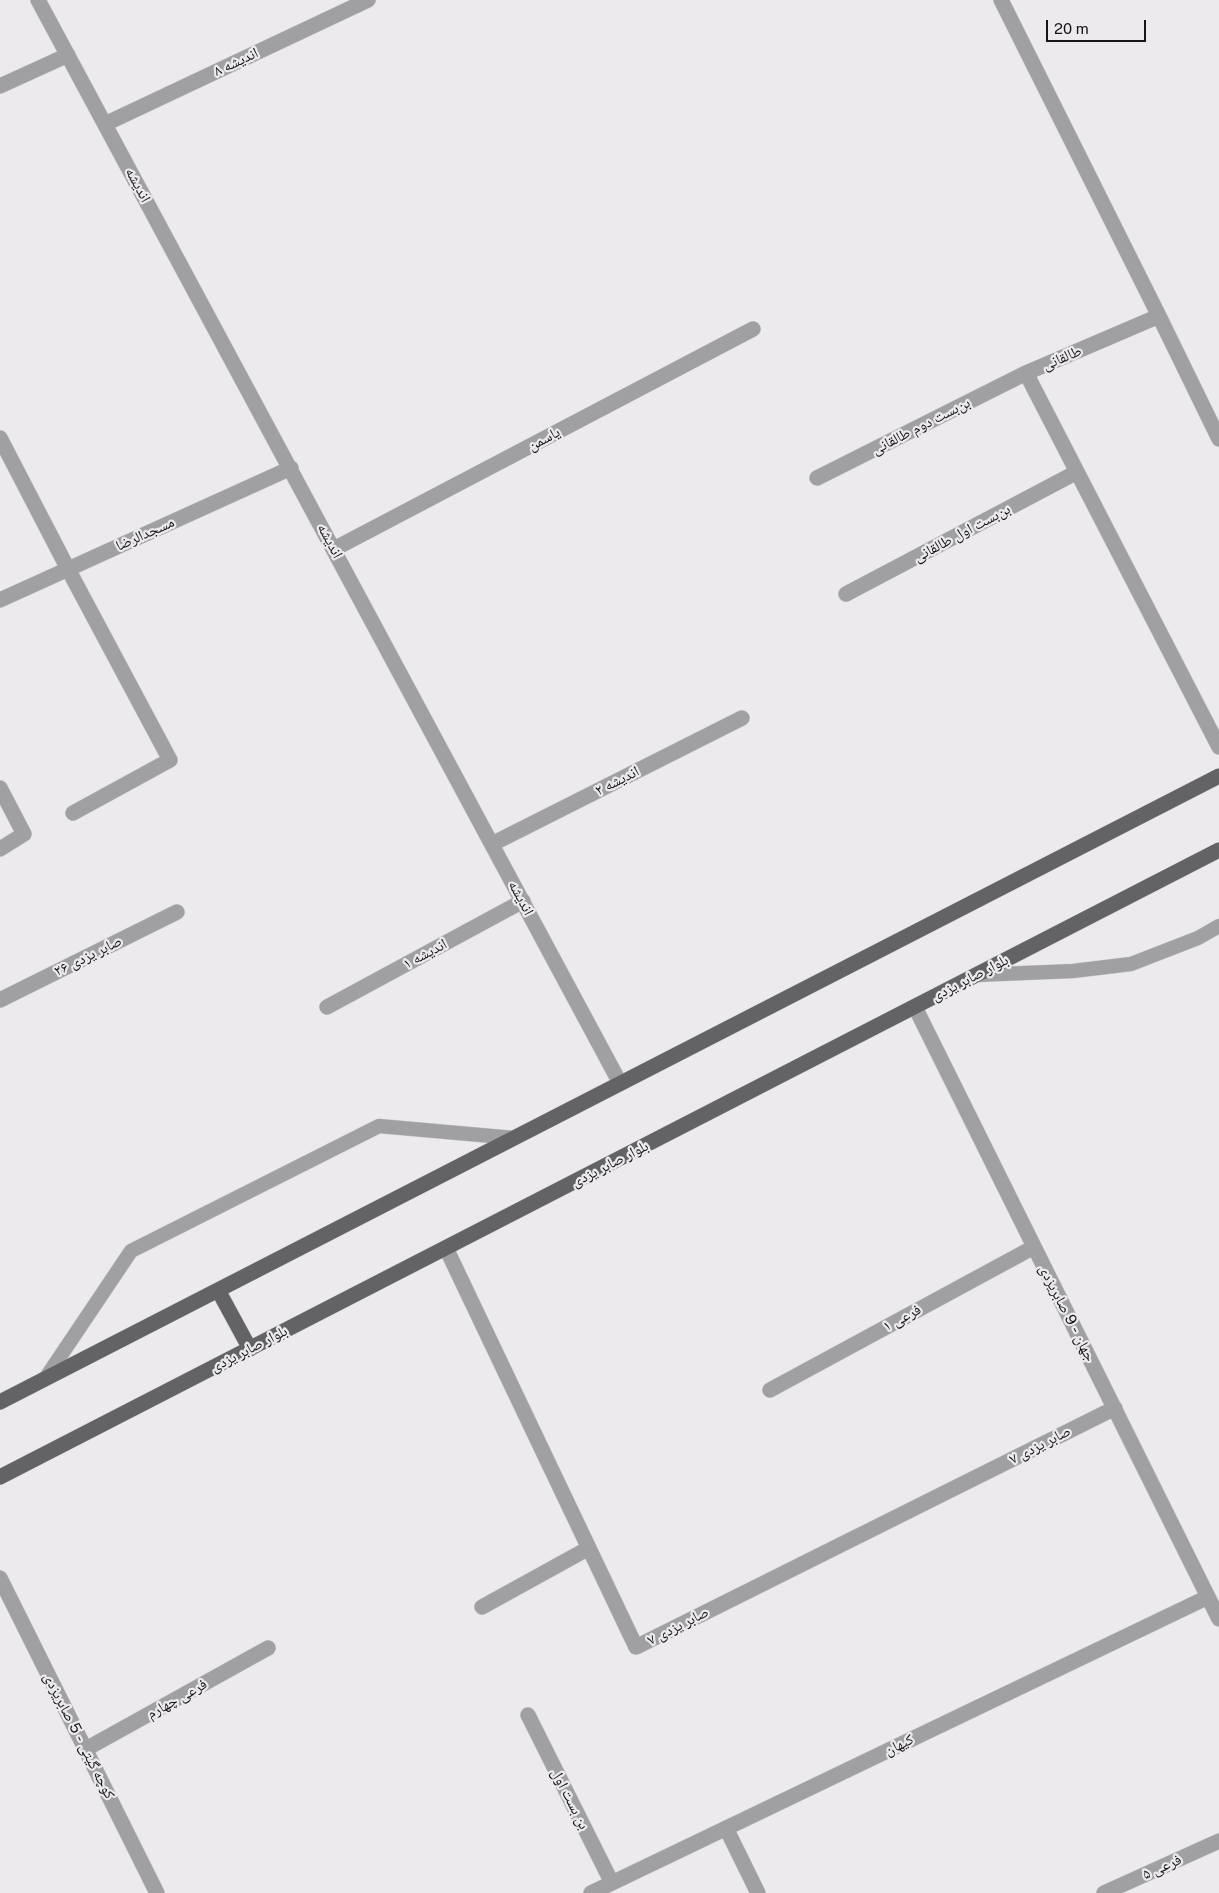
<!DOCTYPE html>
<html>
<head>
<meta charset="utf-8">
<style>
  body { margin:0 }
  #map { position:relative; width:1219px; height:1893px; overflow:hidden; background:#eceaed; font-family:"Public Sans",sans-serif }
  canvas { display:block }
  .scale { position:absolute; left:1046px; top:20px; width:100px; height:22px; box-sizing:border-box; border:2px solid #151416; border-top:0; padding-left:6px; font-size:15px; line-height:18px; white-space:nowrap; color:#151416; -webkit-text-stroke:4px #eceaed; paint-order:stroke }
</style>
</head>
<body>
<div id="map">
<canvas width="1219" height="1893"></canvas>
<div class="scale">20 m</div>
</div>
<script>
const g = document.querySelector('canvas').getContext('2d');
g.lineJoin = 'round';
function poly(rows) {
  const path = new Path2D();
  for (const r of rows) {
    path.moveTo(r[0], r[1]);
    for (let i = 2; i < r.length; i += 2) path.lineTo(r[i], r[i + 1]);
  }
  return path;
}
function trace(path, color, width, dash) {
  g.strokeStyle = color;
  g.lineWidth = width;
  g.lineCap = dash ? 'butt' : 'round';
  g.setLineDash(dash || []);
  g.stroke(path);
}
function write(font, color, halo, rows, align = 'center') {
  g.font = font + ' "Public Sans","Noto Naskh Arabic",sans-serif';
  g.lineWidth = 4.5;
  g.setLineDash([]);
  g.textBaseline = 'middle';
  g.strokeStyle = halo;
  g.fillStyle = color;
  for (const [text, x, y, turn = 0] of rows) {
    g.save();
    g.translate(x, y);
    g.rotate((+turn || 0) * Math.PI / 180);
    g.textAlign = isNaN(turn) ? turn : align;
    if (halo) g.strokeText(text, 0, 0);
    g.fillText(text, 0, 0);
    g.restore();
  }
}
const lane = poly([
  [977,975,1073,971,1131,964,1198,938,1219,926],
  [45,1379,131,1251,379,1126,514,1138]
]);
const street = poly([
  [38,0,620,1083],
  [1001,0,1159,316,1026,373,1219,747],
  [0,86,68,55],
  [105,124,368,0],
  [1159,316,1219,439],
  [0,438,68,569,170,760,73,813],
  [817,478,1026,373],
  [334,549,753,329],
  [846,594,1077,472],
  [0,600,291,468],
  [0,788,24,834,0,849],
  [492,844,742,718],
  [0,1000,177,912],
  [327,1007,523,901],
  [915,1007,1219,1619],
  [446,1248,636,1647,1115,1408],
  [770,1390,1034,1247],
  [0,1578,157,1893],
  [482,1607,589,1548],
  [528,1715,612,1883],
  [86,1749,268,1648],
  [726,1828,758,1893],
  [591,1893,1208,1597],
  [1104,1893,1219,1841]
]);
const primary = poly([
  [218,1290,250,1349],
  [0,1402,1219,776],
  [0,1477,1219,850]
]);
trace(lane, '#cac8cb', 15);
trace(street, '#cac8cb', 16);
trace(primary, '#cac8cb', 16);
trace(lane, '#a0a0a2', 14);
trace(street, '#a0a0a2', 15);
trace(primary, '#636366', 15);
write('15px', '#151416', '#eceaed', [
  ["اندیشه ۸",236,62,-25],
  ["اندیشه",138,185,62],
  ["طالقانی",1062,358,-23],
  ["بن‌بست دوم طالقانی",921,426,-27],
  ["یاسمن",544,439,-28],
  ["بن‌بست اول طالقانی",962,533,-28],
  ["مسجدالرضا",145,534,-24],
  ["اندیشه",330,541,62],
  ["اندیشه ۲",617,781,-27],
  ["اندیشه",521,898,62],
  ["اندیشه ۱",425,954,-28],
  ["صابر یزدی ۲۶",88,956,-26],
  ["بلوار صابر یزدی",970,978,-27],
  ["بلوار صابر یزدی",610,1164,-27],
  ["جهان - 9 صابریزدی",1067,1313,63],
  ["فرعی ۱",902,1318,-28],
  ["بلوار صابر یزدی",249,1349,-27],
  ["صابر یزدی ۷",1040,1445,-27],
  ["صابر یزدی ۷",678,1626,-27],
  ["فرعی چهارم",177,1699,-29],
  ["کوچه گیتی - 5 صابریزدی",79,1736,63],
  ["کیهان",899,1745,-26],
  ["بن بست اول",570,1799,63],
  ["فرعی ۵",1162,1867,-24]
]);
</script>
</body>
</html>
